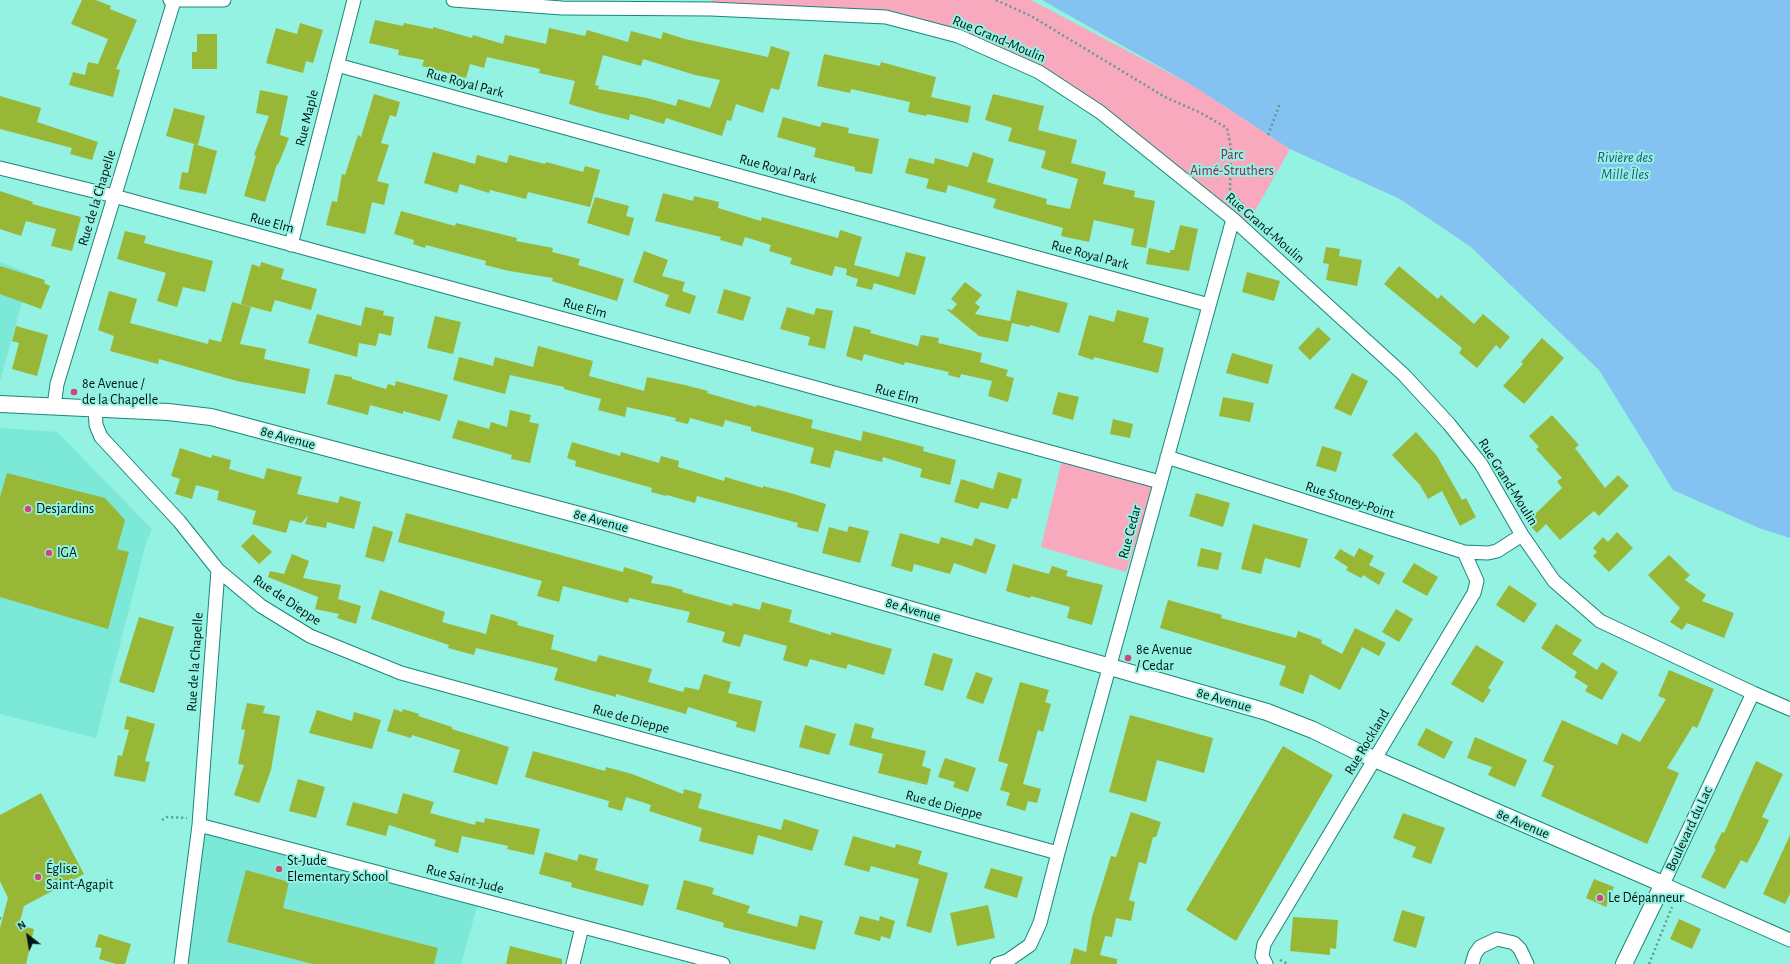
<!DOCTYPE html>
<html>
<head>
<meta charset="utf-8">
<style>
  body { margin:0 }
  #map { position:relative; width:1790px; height:964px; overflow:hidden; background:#93f2e2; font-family:"Alegreya Sans",sans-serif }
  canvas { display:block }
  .north { position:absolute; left:8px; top:916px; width:40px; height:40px; -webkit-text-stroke:3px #93f2e2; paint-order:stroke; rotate:329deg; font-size:11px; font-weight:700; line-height:16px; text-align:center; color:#001511 }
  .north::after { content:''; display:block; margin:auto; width:14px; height:18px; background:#001511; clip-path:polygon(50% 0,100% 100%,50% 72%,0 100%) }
</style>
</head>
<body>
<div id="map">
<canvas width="1790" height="964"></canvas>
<div class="north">N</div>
</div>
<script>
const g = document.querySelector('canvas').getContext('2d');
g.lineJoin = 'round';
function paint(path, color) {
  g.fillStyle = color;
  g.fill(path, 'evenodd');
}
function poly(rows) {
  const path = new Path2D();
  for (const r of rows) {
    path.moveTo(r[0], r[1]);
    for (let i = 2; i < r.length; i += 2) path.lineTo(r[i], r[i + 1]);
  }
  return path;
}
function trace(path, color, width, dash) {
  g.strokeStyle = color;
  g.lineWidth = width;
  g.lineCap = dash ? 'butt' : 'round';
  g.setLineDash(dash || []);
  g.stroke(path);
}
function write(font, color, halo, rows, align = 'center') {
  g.font = font + ' "Alegreya Sans",sans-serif';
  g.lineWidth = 4;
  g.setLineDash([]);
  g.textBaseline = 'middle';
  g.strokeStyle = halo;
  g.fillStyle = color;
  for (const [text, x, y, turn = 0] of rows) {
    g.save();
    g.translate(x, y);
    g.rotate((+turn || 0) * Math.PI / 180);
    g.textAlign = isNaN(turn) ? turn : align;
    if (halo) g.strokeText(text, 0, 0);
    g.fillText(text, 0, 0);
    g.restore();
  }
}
paint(poly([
  [0,262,30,274,0,381],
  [0,428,57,432,152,529,146,543,96,738,0,714],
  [199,825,479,899,461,964,181,964]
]), '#7ce8d7');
paint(poly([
  [712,0,1031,0,1192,85,1290,149,1244,230,1039,72,886,17,711,9],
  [1062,460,1154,485,1126,572,1041,547]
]), '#f9a9be');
paint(poly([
  [1042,0,1790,0,1790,538,1759,528,1673,490,1599,370,1471,247,1400,199,1290,149,1192,85]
]), '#83c2f1');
paint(poly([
  [82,0,96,0,111,6,110,9,137,20,116,69,120,70,113,97,69,85,73,72,85,75,88,62,98,64,108,39,71,24],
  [375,20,403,26,404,23,433,29,433,27,472,38,473,35,503,44,505,35,546,44,549,28,585,36,587,30,628,42,631,31,661,39,663,32,685,39,768,57,771,46,790,52,779,90,771,88,763,113,736,104,731,121,727,120,722,136,666,118,664,124,630,114,629,120,600,113,569,104,575,81,539,73,540,69,487,57,484,68,470,64,466,78,422,66,424,60,398,55,399,50,369,43],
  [603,55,641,66,643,59,695,75,720,80,710,108,678,99,676,106,647,98,598,89,599,86,595,85],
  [300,23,323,30,313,63,306,61,303,73,266,63,276,28,297,34],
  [197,34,217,34,217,69,192,69,192,52,197,52],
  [824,54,880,66,881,62,936,77,931,97,971,106,968,123,927,114,926,116,908,112,910,102,851,89,850,93,817,86],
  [260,90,288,96,280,135,289,138,278,165,277,164,265,202,244,196,256,156,254,155,269,116,256,113],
  [374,94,400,102,396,117,390,115,381,143,389,145,377,181,389,184,384,205,372,202,365,234,326,225,332,201,337,202,342,174,345,175,358,135,361,137],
  [993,94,1044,106,1038,130,1077,140,1071,163,1106,172,1103,184,1135,191,1134,197,1155,201,1146,248,1131,245,1134,229,1094,220,1089,242,1061,236,1063,228,993,208,996,199,948,185,946,193,926,188,929,179,905,173,909,158,934,164,935,158,968,167,973,152,994,159,987,182,1047,199,1046,204,1070,209,1078,179,1041,168,1046,151,1008,141,1012,128,985,120],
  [0,96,41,108,37,122,98,142,92,160,70,154,72,148,0,129],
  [174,108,205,116,198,145,166,136],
  [783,117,820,127,822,122,849,128,848,133,879,139,872,174,855,171,855,167,814,157,816,148,777,137],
  [194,144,217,151,206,194,179,189,182,172,188,173],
  [433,152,475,164,477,155,507,163,509,155,545,164,546,162,583,172,585,166,600,170,590,207,528,192,526,199,490,190,489,193,460,184,457,193,424,183],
  [0,191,33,202,32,204,81,217,72,251,51,246,56,229,26,221,21,236,0,229],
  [663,193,693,201,694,196,719,202,718,208,761,221,762,217,838,238,840,230,862,237,854,265,899,277,906,252,926,257,915,295,874,283,872,290,856,286,858,279,846,275,847,269,835,266,832,276,790,264,792,258,769,251,771,245,745,237,742,246,720,240,721,237,655,221],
  [595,197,629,206,626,216,634,218,629,236,587,223],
  [401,211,455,226,456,223,517,238,516,241,553,248,552,252,580,259,578,265,624,279,617,301,552,281,553,278,509,271,485,265,486,261,426,245,425,248,413,244,414,240,394,234],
  [1180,225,1198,229,1189,271,1146,264,1149,248,1170,253,1170,250,1174,250],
  [125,231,146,236,144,243,213,261,205,292,183,287,177,307,157,301,166,273,117,259],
  [1326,247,1340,249,1339,256,1362,260,1357,286,1326,280,1329,264,1323,263],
  [644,251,668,260,662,276,685,282,682,291,696,296,690,314,665,306,669,295,633,282],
  [261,262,284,269,281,279,317,289,311,310,275,300,271,312,241,304,252,264,260,267],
  [0,266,45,280,44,283,50,286,41,309,0,294],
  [1399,266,1438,299,1441,295,1474,324,1483,314,1510,337,1500,349,1496,345,1477,368,1459,353,1462,348,1384,284],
  [1247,272,1280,281,1274,301,1242,292],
  [965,282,982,295,975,303,980,307,975,314,1010,321,1017,290,1068,303,1059,333,1030,325,1029,327,1012,323,1008,342,979,336,946,309,952,310,957,304,951,299],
  [724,289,751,297,743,321,717,313],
  [109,291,137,299,130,323,208,344,209,339,221,342,232,302,251,307,240,344,266,349,264,359,310,369,305,394,237,381,159,359,158,364,110,351,114,336,98,330],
  [365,307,384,311,383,315,394,317,391,336,379,333,376,346,359,343,357,357,308,343,317,314,361,326],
  [787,307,814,315,816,308,833,311,825,349,808,345,810,337,780,329],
  [1117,310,1149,318,1143,342,1164,348,1158,373,1094,357,1093,360,1078,355,1089,315,1114,322],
  [435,316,461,322,453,354,427,348],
  [16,326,48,335,37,376,12,369,19,343,12,341],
  [854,326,871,330,870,333,918,346,921,335,939,338,938,343,982,353,980,362,1008,370,1006,376,1014,378,1008,402,988,396,992,381,961,374,960,378,948,375,949,372,905,362,904,365,864,354,862,361,846,356],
  [1318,327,1331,339,1310,360,1298,348],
  [1542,338,1564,358,1524,404,1503,386,1523,364,1521,362],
  [538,346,593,361,589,376,644,391,647,377,685,385,708,391,707,393,756,407,757,405,813,420,811,428,861,441,863,431,924,447,923,451,956,460,950,485,920,477,922,469,883,457,882,462,835,450,830,468,810,463,814,448,751,431,751,427,725,420,723,427,690,418,688,424,675,421,676,418,627,407,625,417,598,410,601,399,564,389,564,387,510,375,505,394,453,380,459,357,493,366,495,357,533,367],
  [1232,353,1273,365,1268,384,1226,373],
  [1352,373,1368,381,1351,416,1334,408],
  [335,374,352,377,352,379,386,389,388,384,395,386,396,381,448,395,440,421,403,411,403,414,370,405,368,415,327,404],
  [1058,392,1079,397,1073,420,1052,414],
  [1223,397,1254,403,1250,422,1219,416],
  [510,410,531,415,529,422,539,424,530,463,511,459,512,455,452,438,458,420,489,429,491,422,507,427],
  [1552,415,1579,445,1575,448,1605,488,1618,475,1629,486,1599,516,1594,511,1560,540,1546,524,1537,533,1527,522,1562,488,1557,481,1562,478,1536,449,1539,447,1529,436],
  [1113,419,1133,424,1130,438,1110,434],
  [1416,432,1437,456,1462,500,1466,498,1476,517,1460,526,1442,491,1428,499,1420,485,1392,455],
  [572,442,620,456,621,452,659,463,661,456,679,461,678,467,724,481,725,477,763,488,763,486,787,492,826,504,818,532,797,527,798,523,697,496,695,503,667,495,666,496,651,492,652,488,575,466,576,461,567,458],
  [1322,446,1342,452,1336,472,1316,466],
  [180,448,211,458,212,455,231,460,229,469,264,479,267,468,302,477,297,494,338,503,340,496,361,502,354,529,327,522,326,528,305,524,308,516,301,523,290,520,286,533,252,524,256,511,217,500,219,491,196,485,192,499,175,494,180,479,171,476],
  [998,472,1022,479,1017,499,1012,498,1008,509,981,502,978,509,954,502,961,479,993,489],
  [7,473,105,498,125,520,117,549,129,552,108,629,0,597,0,497],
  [1196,493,1230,503,1223,527,1189,516],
  [406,513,623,572,624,567,653,576,651,583,669,586,683,590,682,592,732,606,733,603,760,610,762,602,792,610,789,622,831,635,831,632,892,649,884,675,848,664,846,669,810,659,807,667,783,660,787,646,744,634,740,647,722,642,725,632,687,622,690,612,629,598,628,603,563,586,559,602,537,596,542,581,398,542],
  [1253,524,1308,539,1300,568,1265,558,1261,574,1241,569],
  [373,526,393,532,384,562,365,557],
  [849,526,869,531,860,563,822,553,829,527,847,532],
  [1617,532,1633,548,1609,572,1593,556,1597,552,1593,548,1603,537,1608,542],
  [900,533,939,544,941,537,972,546,975,538,996,545,986,574,954,563,950,574,914,564,912,572,891,566],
  [253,534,272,552,259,564,241,546],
  [1201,548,1222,553,1218,570,1197,566],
  [1359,548,1374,556,1369,565,1385,573,1379,585,1363,575,1361,578,1346,570,1348,567,1334,558,1340,549,1354,557],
  [292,554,309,561,303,578,341,585,338,599,361,606,356,624,337,618,339,614,315,609,318,597,268,577,270,571,284,574],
  [1669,555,1690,575,1685,580,1706,595,1702,601,1734,613,1724,638,1687,623,1682,630,1670,622,1680,608,1648,575],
  [1414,563,1438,577,1427,596,1402,582],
  [1013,564,1049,574,1052,566,1068,571,1066,576,1103,585,1092,625,1067,618,1070,607,1031,596,1030,598,1006,591],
  [1509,585,1537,604,1524,623,1496,605],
  [380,590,445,612,442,622,486,634,491,614,518,622,517,625,554,635,551,649,596,662,599,655,652,669,648,682,683,692,685,687,699,690,704,674,731,682,728,693,762,701,755,732,736,727,737,722,688,707,686,714,616,694,616,697,554,680,558,668,476,648,474,655,448,648,449,645,371,619],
  [1168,600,1222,615,1221,618,1296,638,1298,631,1322,640,1321,643,1342,654,1355,628,1386,643,1379,656,1362,647,1340,690,1310,674,1303,694,1279,685,1286,666,1160,628],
  [1396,609,1413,619,1399,642,1382,632],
  [139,617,174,627,154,693,119,682],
  [1556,624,1582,640,1572,654,1597,670,1602,662,1618,672,1602,700,1585,691,1588,686,1574,677,1577,672,1541,648],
  [1476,645,1504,662,1488,688,1491,690,1483,703,1451,684],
  [933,653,953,659,943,691,924,685],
  [1669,670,1714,689,1697,728,1693,726,1667,768,1679,773,1647,844,1541,796,1554,766,1543,761,1562,720,1617,745,1622,733,1640,742,1666,699,1658,696],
  [976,672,993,678,983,704,966,698],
  [1020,682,1049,690,1045,702,1051,704,1043,732,1038,730,1023,784,1041,789,1037,803,1028,801,1025,811,1006,805,1010,793,1000,790,1008,764,998,761],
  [247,703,265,706,263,713,280,716,271,770,259,803,234,795,244,765,238,764,245,730,241,729],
  [394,709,402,712,403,709,419,714,418,716,452,727,452,729,509,747,497,785,453,772,460,750,412,735,411,738,387,731],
  [317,710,352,721,354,712,381,720,372,749,309,733],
  [1130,715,1213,738,1204,773,1157,760,1146,802,1109,792],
  [127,716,155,724,145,761,150,762,145,782,114,776,118,755,122,756,129,730,124,729],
  [855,723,874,728,871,738,926,751,922,766,931,769,927,785,878,773,883,754,849,745],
  [805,725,836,734,829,755,799,747],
  [1426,728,1453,742,1444,759,1417,745],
  [1475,737,1527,760,1515,787,1488,775,1492,767,1467,758],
  [1283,746,1333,775,1236,941,1186,910],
  [533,751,605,771,606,767,632,774,683,794,684,789,702,794,698,808,781,830,784,819,819,830,812,851,758,835,753,855,699,841,702,828,649,811,651,805,626,797,622,811,608,807,609,801,525,777],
  [945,758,976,768,968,792,953,787,955,782,938,777],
  [1756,761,1783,774,1762,817,1769,820,1759,841,1747,863,1741,860,1725,889,1701,877,1716,849,1714,848,1722,832,1724,833],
  [298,779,325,787,316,818,289,811],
  [41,793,84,874,24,906,19,925,34,929,26,964,0,964,0,928,8,898,0,881,0,815],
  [403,793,434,802,430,813,475,825,476,821,484,823,485,818,540,829,534,855,507,849,508,846,462,836,458,853,434,846,436,840,389,825,386,836,346,825,353,802,397,814],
  [1131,812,1161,822,1156,837,1153,837,1146,864,1139,862,1129,900,1135,902,1131,921,1116,918,1112,937,1105,936,1100,955,1117,959,1117,964,1070,964,1074,948,1086,952,1092,917,1111,856,1116,857],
  [1403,813,1445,828,1431,864,1412,857,1416,847,1393,838],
  [1790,835,1790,894,1785,904,1763,894],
  [853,836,895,848,896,844,922,851,918,864,948,873,931,933,906,926,919,879,871,866,869,872,844,865],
  [545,852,577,861,579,854,598,859,595,870,649,885,643,906,571,887,572,883,539,874],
  [991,868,1023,877,1017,898,984,888],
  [246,870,289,882,283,908,438,948,434,964,313,964,227,942],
  [1594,879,1614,887,1606,907,1586,898],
  [684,880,714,888,712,894,750,906,747,913,797,927,800,915,823,921,815,950,723,927,724,923,676,909],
  [988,905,995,938,957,946,950,913],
  [1402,910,1425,917,1416,948,1393,941],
  [860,916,879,921,880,916,895,921,890,939,881,936,880,941,854,934],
  [1293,917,1338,920,1336,949,1330,948,1330,955,1290,951],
  [1679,919,1701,929,1692,949,1670,939],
  [99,934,131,944,125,964,116,964,99,959,102,948,95,947],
  [510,946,562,959,562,964,506,964]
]), '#99b736');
const minor = poly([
  [170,0,224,0],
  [453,0,562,8,711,9,886,17,958,36,1039,72,1100,112,1233,219,1404,375,1449,424,1481,464,1522,535,1554,581,1600,621,1753,693,1790,709],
  [337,65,1209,305],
  [0,168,114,196,1160,482],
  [291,245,354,0],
  [54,406,57,384,174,1],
  [95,407,96,425,101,437,179,521,218,570,261,606,310,636,401,673,1058,853],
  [1167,457,1464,552,1488,553,1497,551,1522,535],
  [1753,693,1663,884,1790,940],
  [199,825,723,964],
  [181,964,199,825,218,570],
  [573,964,582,927],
  [997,964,1007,961,1030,945,1040,923,1058,853,1233,219],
  [1266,964,1262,956,1264,944,1474,593,1477,581,1464,552],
  [1472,964,1475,954,1480,947,1497,939,1514,943,1520,949,1527,964]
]);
const tertiary = poly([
  [0,404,168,412,211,417,602,521,1267,712,1313,730,1356,751,1663,884,1624,964]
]);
trace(minor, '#1a8678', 15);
trace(tertiary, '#1a8678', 18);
trace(poly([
  [996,0,1031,16,1165,97,1201,113,1227,128,1231,148,1230,191,1243,204],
  [1268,135,1280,103],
  [162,820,167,817,187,818],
  [0,918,1,919],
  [1280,960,1288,964],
  [1649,964,1672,907]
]), '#5b9d92', 2.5, [2, 3]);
trace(minor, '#fff', 13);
trace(tertiary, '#fff', 16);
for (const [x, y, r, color] of [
  [74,392,4,"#d14578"],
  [28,509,4,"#d14578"],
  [49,553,4,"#d14578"],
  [1128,658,4,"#d14578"],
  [279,869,4,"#d14578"],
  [38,877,4,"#d14578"],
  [1600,898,4,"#d14578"]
]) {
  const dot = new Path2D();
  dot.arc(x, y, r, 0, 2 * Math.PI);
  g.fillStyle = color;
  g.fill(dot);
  trace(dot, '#93f2e2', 1.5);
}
write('14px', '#001511', '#93f2e2', [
  ["Rue Grand-Moulin",999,39,23],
  ["Rue Royal Park",465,83,15],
  ["Rue Maple",307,118,-76],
  ["Rue Royal Park",778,169,15],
  ["Rue de la Chapelle",97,198,-73],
  ["Rue Elm",272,223,15],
  ["Rue Grand-Moulin",1265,228,41],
  ["Rue Royal Park",1090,255,15],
  ["Rue Elm",585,308,15],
  ["Rue Elm",897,394,15],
  ["8e Avenue",288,438,15],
  ["Rue Grand-Moulin",1508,482,58],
  ["Rue Stoney-Point",1350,500,18],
  ["8e Avenue",601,521,15],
  ["Rue Cedar",1130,532,-75],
  ["Rue de Dieppe",287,600,34],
  ["8e Avenue",913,610,16],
  ["Rue de la Chapelle",195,662,-86],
  ["8e Avenue",1224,700,16],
  ["Rue de Dieppe",631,719,15],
  ["Rue Rockland",1367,742,-59],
  ["Rue de Dieppe",944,805,15],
  ["8e Avenue",1523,824,23],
  ["Boulevard du Lac",1689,829,-65],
  ["Rue Saint-Jude",465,879,15]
]);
write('14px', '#90224d', '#93f2e2', [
  ["Parc",1232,155],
  ["Aimé-Struthers",1232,171]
]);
write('14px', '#001511', '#93f2e2', [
  ["8e Avenue /",82,384],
  ["de la Chapelle",82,400],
  ["Desjardins",36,509],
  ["IGA",57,553],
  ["8e Avenue",1136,650],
  ["/ Cedar",1136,666],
  ["St-Jude",287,861],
  ["Elementary School",287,877],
  ["Église",46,869],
  ["Saint-Agapit",46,885],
  ["Le Dépanneur",1608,898]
], 'left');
write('italic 15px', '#275576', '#93f2e2', [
  ["Rivière des",1625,157],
  ["Mille Îles",1625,174]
]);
</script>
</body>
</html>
